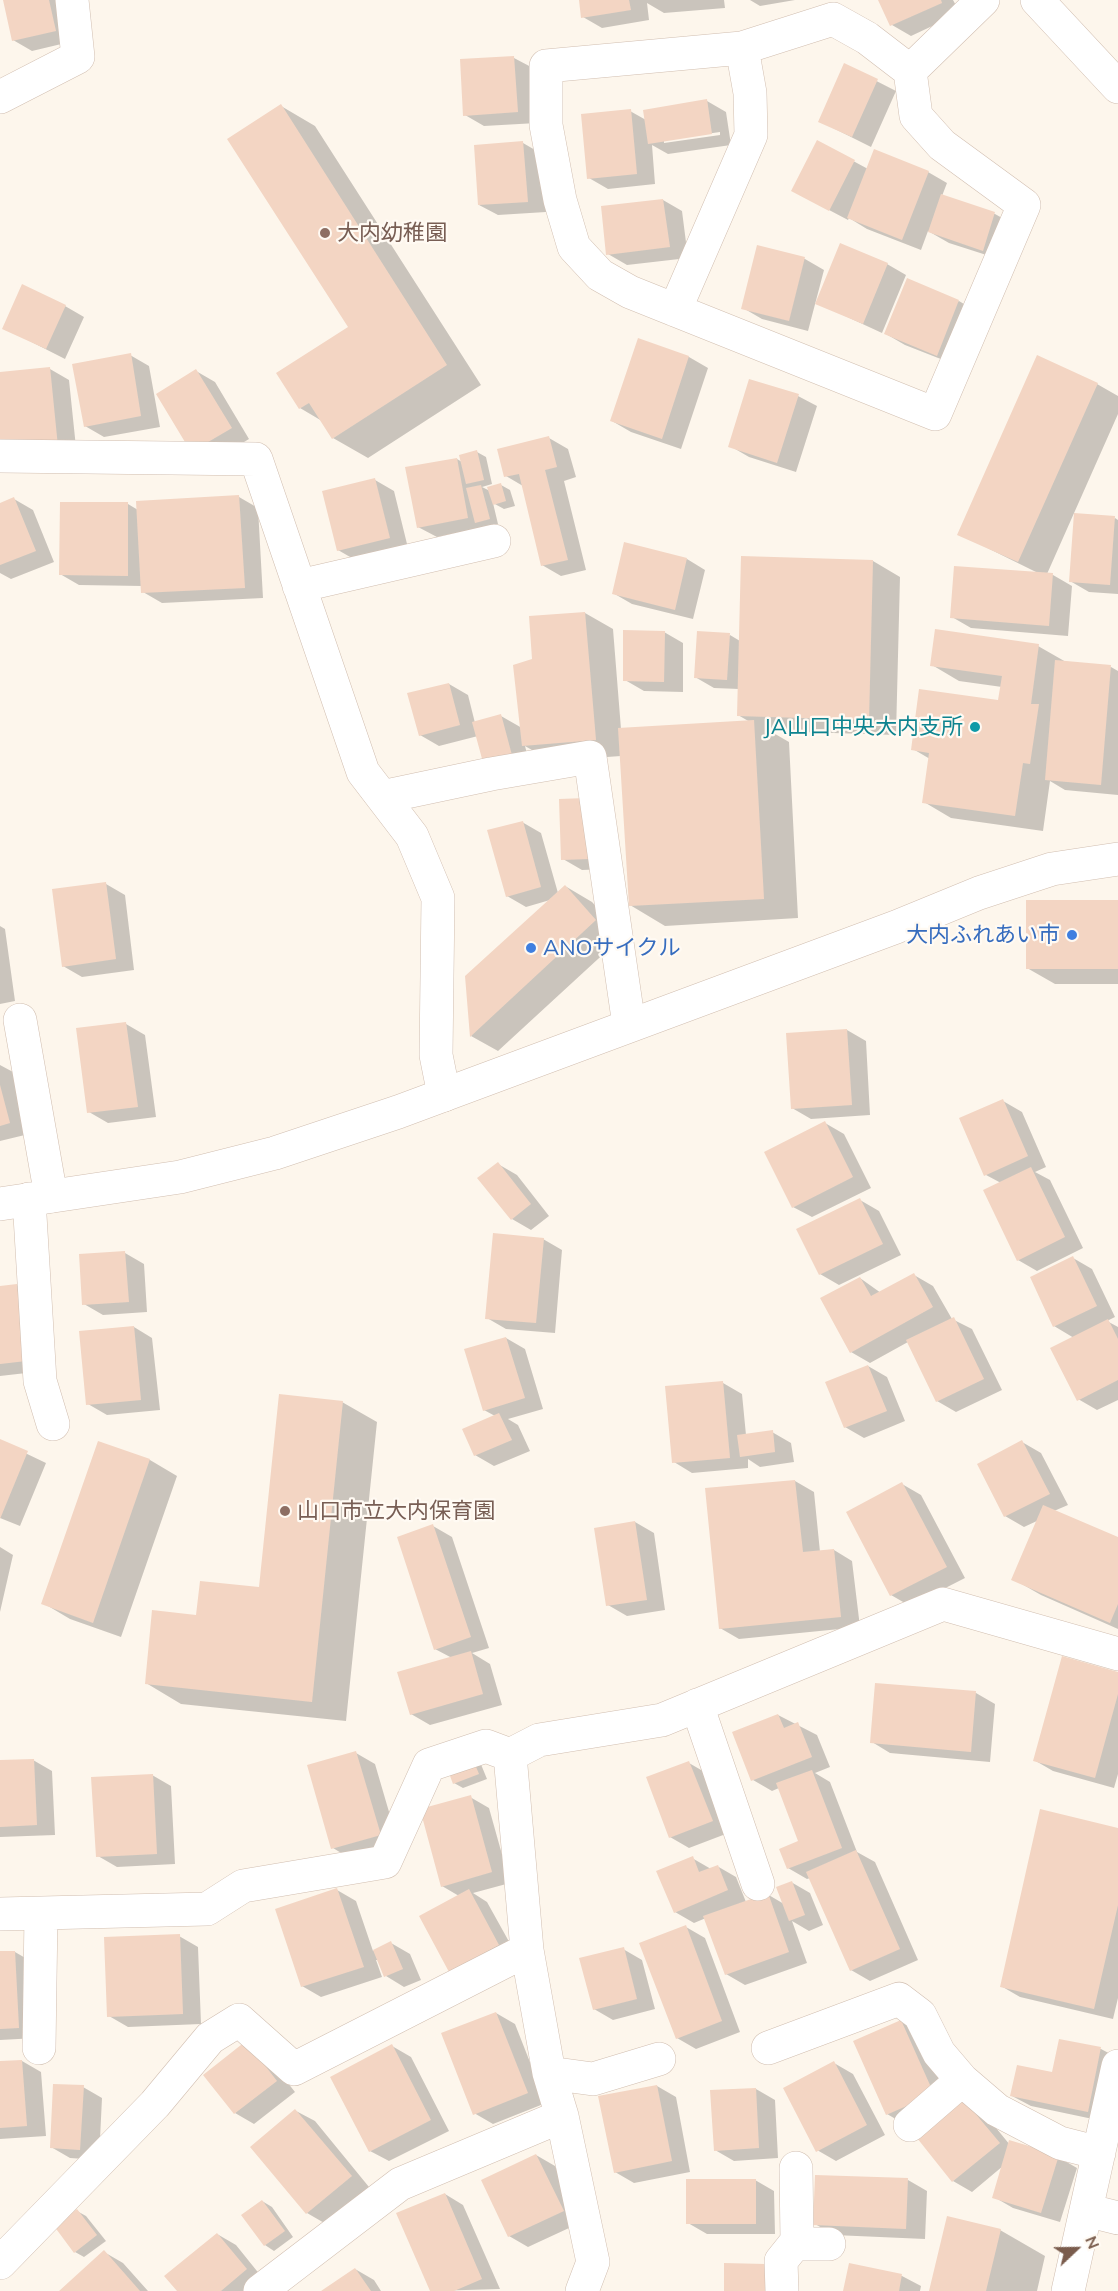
<!DOCTYPE html>
<html>
<head>
<meta charset="utf-8">
<style>
  body { margin:0 }
  #map { position:relative; width:1118px; height:2291px; overflow:hidden; background:#fdf6ec; font-family:Mulish,sans-serif }
  canvas { display:block }
  .north { position:absolute; left:1046px; top:2219px; width:60px; height:60px; -webkit-text-stroke:4px #fffaf3; paint-order:stroke; rotate:68deg; font-size:16px; font-weight:700; line-height:24px; text-align:center; color:#7a5c4d }
  .north::after { content:''; display:block; margin:auto; width:21px; height:27px; background:#7a5c4d; clip-path:polygon(50% 0,100% 100%,50% 72%,0 100%) }
</style>
</head>
<body>
<div id="map">
<canvas width="1118" height="2291"></canvas>
<div class="north">N</div>
</div>
<script>
const g = document.querySelector('canvas').getContext('2d');
g.lineJoin = 'round';
function paint(path, color) {
  g.fillStyle = color;
  g.fill(path, 'evenodd');
}
function poly(rows) {
  const path = new Path2D();
  for (const r of rows) {
    path.moveTo(r[0], r[1]);
    for (let i = 2; i < r.length; i += 2) path.lineTo(r[i], r[i + 1]);
  }
  return path;
}
function trace(path, color, width, dash) {
  g.strokeStyle = color;
  g.lineWidth = width;
  g.lineCap = dash ? 'butt' : 'round';
  g.setLineDash(dash || []);
  g.stroke(path);
}
function write(font, color, halo, rows, align = 'center') {
  g.font = font + ' Mulish,"Noto Sans JP",sans-serif';
  g.lineWidth = 4.5;
  g.setLineDash([]);
  g.textBaseline = 'middle';
  g.strokeStyle = halo;
  g.fillStyle = color;
  for (const [text, x, y, turn = 0] of rows) {
    g.save();
    g.translate(x, y);
    g.rotate((+turn || 0) * Math.PI / 180);
    g.textAlign = isNaN(turn) ? turn : align;
    if (halo) g.strokeText(text, 0, 0);
    g.fillText(text, 0, 0);
    g.restore();
  }
}
paint(poly([
  [5,0,64,0,74,41,32,51,13,40],
  [580,0,724,0,725,8,664,13,647,3,649,20,602,28,583,17],
  [750,0,795,0,760,6],
  [880,0,953,0,960,13,911,36,892,25],
  [514,58,533,68,537,123,484,126,465,115],
  [845,65,896,91,871,147,819,121],
  [707,101,726,112,731,145,668,154,652,145,655,184,608,189,589,178,630,111,646,120],
  [720,132,720,135,664,143,664,140],
  [281,106,315,126,481,385,368,458,333,438,322,421,300,408,350,327],
  [818,142,868,169,928,172,947,183,942,196,995,214,1013,224,1002,260,949,243,928,231,921,250,867,229,849,218,848,220,812,201],
  [523,143,542,154,546,212,498,215,479,205],
  [663,200,682,211,688,258,627,265,608,254],
  [758,247,805,259,824,270,808,331,762,319,743,308],
  [887,264,906,275,882,333,817,303],
  [959,301,977,312,956,365,905,345,886,334],
  [65,306,84,317,65,359,4,328],
  [639,340,689,357,708,368,681,449,631,432,612,421],
  [130,355,149,366,160,427,104,437,85,426],
  [50,369,69,380,77,457,0,435,0,373],
  [196,371,215,382,249,439,211,462],
  [1097,384,1118,396,1118,414,1047,574,1053,575,1072,586,1068,636,971,628,952,617,1038,573,959,534],
  [798,396,817,406,796,472,749,457,730,446],
  [549,438,568,449,576,477,564,481,586,570,561,576,542,565,523,486,506,476],
  [477,452,486,457,492,484,482,487,490,491,501,485,510,490,515,506,504,509,493,503,498,524,437,537,418,527,457,459,462,462],
  [375,480,394,491,408,548,357,561,338,550],
  [239,497,258,508,263,598,162,603,143,592,142,586,79,585,60,574,61,503,128,504,138,510],
  [14,499,33,510,54,562,11,579,0,573,0,505],
  [1115,518,1118,520,1118,594,1089,592,1070,581],
  [687,559,705,570,693,619,632,604,613,593],
  [873,561,900,577,896,735,770,731,789,742,798,918,665,926,630,905,621,756,551,761,525,746,531,769,478,736,439,746,420,735,449,684,468,695,475,723,501,716,522,728,534,660,585,613,613,629,621,729,750,722,738,715,739,689,714,688,695,677,730,635,740,641],
  [664,632,683,643,683,692,644,691,625,680],
  [1038,646,1066,662,1111,667,1118,671,1118,795,1065,790,1050,781,1043,831,951,818,924,802,930,759,913,749,1000,702,1002,687,959,681,932,665],
  [586,799,608,869,582,870,563,859],
  [522,822,541,833,558,893,565,886,592,902,623,936,498,1051,471,1036,550,900,526,907,507,896],
  [106,884,125,895,134,970,82,977,63,966],
  [1118,902,1118,984,1055,984,1027,968],
  [0,926,5,929,15,1001,0,1004],
  [126,1024,145,1035,156,1117,108,1123,89,1112],
  [847,1030,866,1041,870,1115,811,1119,792,1108],
  [0,1065,13,1072,29,1134,0,1141],
  [1003,1101,1022,1112,1046,1167,1035,1172,1050,1180,1083,1248,1037,1271,1018,1260,1001,1183,986,1175],
  [825,1123,844,1134,871,1188,812,1217,793,1207],
  [498,1164,517,1175,549,1216,531,1230,512,1219],
  [860,1200,879,1211,901,1255,839,1285,820,1274],
  [543,1239,562,1250,555,1333,506,1329,487,1318],
  [125,1253,144,1264,147,1312,103,1315,84,1304],
  [1073,1258,1092,1269,1115,1317,1107,1321,1118,1327,1118,1400,1097,1410,1078,1399,1074,1338,1054,1326],
  [914,1275,933,1286,952,1319,972,1329,1002,1390,956,1412,937,1401,908,1342,870,1363,851,1352,860,1278,881,1293],
  [17,1285,36,1296,44,1371,0,1376,0,1287],
  [134,1327,152,1338,160,1410,107,1415,88,1404],
  [506,1338,525,1349,543,1409,508,1419,518,1425,530,1451,494,1466,475,1455,495,1416,484,1410],
  [868,1366,887,1377,905,1421,864,1438,845,1427],
  [723,1383,742,1394,746,1435,772,1432,791,1443,794,1462,760,1467,748,1459,748,1468,692,1473,674,1462],
  [342,1402,377,1422,346,1721,181,1704,146,1683,198,1616,260,1589],
  [0,1441,46,1463,20,1526,0,1518],
  [99,1442,150,1460,177,1476,121,1637,70,1619,43,1603],
  [1022,1442,1041,1453,1068,1505,1054,1511,1118,1539,1118,1629,1041,1595,1013,1579,1039,1520,1024,1527,1005,1516],
  [795,1481,814,1492,820,1552,834,1550,852,1561,860,1627,739,1639,720,1628,706,1490],
  [902,1484,921,1495,965,1578,910,1606,891,1595,848,1512],
  [635,1522,654,1533,665,1610,627,1616,608,1605],
  [433,1526,452,1537,489,1648,472,1653,490,1664,502,1705,430,1725,411,1714,452,1658,435,1649],
  [0,1547,13,1555,0,1612],
  [1118,1673,1118,1774,1114,1788,1053,1771,1034,1760],
  [877,1684,976,1693,995,1704,990,1762,890,1753,872,1742],
  [778,1715,817,1735,830,1767,815,1773,830,1782,857,1852,875,1862,918,1960,870,1981,851,1970,810,1878,807,1879,788,1868,800,1842,779,1788,772,1791,753,1780],
  [356,1753,375,1764,399,1846,351,1859,333,1848],
  [33,1760,52,1771,55,1835,0,1837,0,1762],
  [480,1762,487,1779,463,1788,454,1783],
  [689,1763,708,1774,731,1832,689,1848,670,1837],
  [152,1775,171,1786,175,1864,117,1867,98,1856],
  [470,1797,489,1808,510,1883,473,1893,487,1902,517,1956,469,1982,459,1896,442,1886],
  [1118,1829,1118,1998,1113,2019,1020,1997,1001,1986],
  [692,1858,711,1869,717,1866,736,1877,746,1902,767,1894,784,1904,791,1882,810,1893,823,1925,809,1931,792,1921,807,1963,745,1985,726,1974,706,1918,694,1923,675,1912],
  [337,1890,356,1901,373,1951,391,1943,410,1954,421,1980,404,1987,386,1976,378,1960,376,1960,382,1977,321,1997,302,1986],
  [686,1927,705,1938,740,2032,696,2049,677,2038],
  [179,1936,198,1947,201,2024,128,2027,109,2016],
  [623,1949,642,1960,655,2009,613,2020,594,2009],
  [15,1952,34,1963,37,2038,0,2040,0,1953],
  [496,2013,515,2024,546,2103,493,2124,474,2113],
  [901,2022,920,2033,952,2104,906,2125,887,2114],
  [1060,2040,1101,2049,1118,2058,1107,2122,1031,2106,1012,2096,1053,2073],
  [392,2046,411,2057,449,2131,389,2161,370,2151],
  [265,2054,295,2092,254,2124,235,2113],
  [22,2061,41,2072,46,2136,0,2139,0,2063],
  [834,2063,853,2074,885,2135,836,2161,817,2150],
  [657,2086,676,2097,690,2172,634,2183,615,2172],
  [83,2087,102,2098,99,2160,70,2158,51,2147],
  [756,2089,775,2100,778,2158,734,2161,715,2150],
  [964,2101,983,2112,1010,2145,1058,2157,1077,2168,1060,2222,1013,2208,994,2197,1003,2166,972,2192,953,2181],
  [296,2111,315,2121,369,2187,326,2224,307,2213],
  [536,2155,555,2166,582,2222,528,2247,509,2236],
  [755,2180,774,2191,775,2234,707,2234,688,2223],
  [908,2180,927,2191,925,2239,834,2235,815,2224],
  [445,2194,463,2205,500,2289,432,2291],
  [262,2201,272,2207,293,2237,274,2251,265,2245,243,2215],
  [77,2211,86,2216,106,2241,84,2257,75,2252],
  [1000,2230,1045,2256,1037,2291,931,2291],
  [217,2234,236,2245,265,2281,253,2291,179,2291],
  [104,2252,123,2263,148,2291,61,2291],
  [850,2265,902,2276,921,2286,920,2291,845,2291],
  [355,2269,374,2280,381,2291,324,2291]
]), '#0003');
paint(poly([
  [3,0,49,0,56,31,12,41],
  [579,0,629,0,631,10,581,18],
  [878,0,941,0,942,3,890,26],
  [514,56,518,112,463,116,460,59],
  [844,63,878,79,852,137,818,122],
  [707,99,712,134,648,144,643,110],
  [281,104,447,365,332,439,309,403,299,409,276,373,348,327,227,139],
  [631,109,637,174,587,179,581,114],
  [817,140,855,160,829,211,791,191],
  [523,141,528,202,478,205,474,145],
  [874,149,929,171,902,240,847,218],
  [941,194,995,212,983,251,928,232],
  [663,199,670,247,606,255,601,206],
  [840,243,888,263,863,324,815,304],
  [757,245,805,257,789,321,741,309],
  [907,278,959,300,937,356,884,334],
  [22,284,66,305,46,349,2,329],
  [638,338,689,356,662,439,610,421],
  [131,353,141,416,84,427,72,364],
  [1037,355,1098,383,1018,562,957,535],
  [50,367,58,447,0,449,0,372],
  [196,369,232,428,191,452,156,394],
  [749,379,799,394,777,463,728,447],
  [549,436,557,467,545,470,568,560,541,566,519,474,504,477,497,449],
  [477,450,484,480,466,484,459,455],
  [457,458,468,518,417,528,405,467],
  [375,478,390,538,337,551,322,491],
  [501,483,506,501,493,505,487,487],
  [481,485,490,519,475,523,466,488],
  [239,495,245,588,141,593,136,501],
  [14,497,36,551,0,565,0,503],
  [60,502,128,502,128,576,59,575],
  [1074,513,1115,516,1110,585,1069,582],
  [624,542,687,558,675,610,612,594],
  [741,556,873,560,869,720,737,716],
  [954,566,1053,573,1049,626,950,618],
  [585,612,596,740,522,746,513,665,532,659,529,616],
  [935,629,1039,644,1031,704,1039,704,1030,764,1023,763,1015,816,922,803,929,753,911,750,919,689,998,700,1002,676,930,666],
  [623,630,665,631,664,682,623,681],
  [697,631,730,633,727,680,694,678],
  [1055,660,1111,665,1101,785,1045,780],
  [449,683,460,725,419,736,407,693],
  [501,714,513,759,484,766,472,722],
  [754,720,764,899,629,906,618,728],
  [586,798,589,859,561,860,559,799],
  [523,821,541,887,506,897,487,830],
  [106,882,116,959,62,967,52,889],
  [565,885,596,920,470,1037,465,976],
  [1026,900,1118,900,1118,969,1026,969],
  [126,1022,138,1107,87,1113,76,1028],
  [847,1029,852,1105,791,1109,786,1033],
  [0,1085,10,1123,0,1126],
  [1003,1099,1028,1156,984,1176,959,1118],
  [825,1121,853,1177,792,1208,764,1152],
  [498,1162,531,1204,511,1220,477,1178],
  [1031,1167,1065,1237,1017,1261,983,1190],
  [860,1198,883,1244,819,1275,796,1229],
  [493,1233,544,1238,536,1323,485,1319],
  [125,1251,129,1302,82,1305,79,1254],
  [1073,1256,1097,1306,1053,1327,1030,1277],
  [914,1273,933,1307,850,1353,820,1298,860,1277,871,1296],
  [17,1284,26,1361,0,1364,0,1286],
  [954,1317,984,1379,936,1402,906,1340],
  [1108,1319,1118,1339,1118,1380,1077,1401,1050,1348],
  [134,1326,141,1400,86,1405,79,1331],
  [506,1337,525,1398,483,1411,464,1349],
  [868,1365,887,1411,844,1428,825,1382],
  [723,1381,730,1458,672,1463,665,1386],
  [279,1394,343,1401,312,1702,145,1684,152,1610,196,1615,200,1581,259,1587],
  [499,1413,512,1440,474,1456,462,1429],
  [773,1430,775,1452,740,1457,737,1435],
  [0,1439,28,1451,0,1519],
  [1022,1440,1050,1494,1004,1517,977,1464],
  [98,1441,150,1459,93,1623,41,1604],
  [795,1480,803,1552,834,1549,841,1617,719,1629,705,1488],
  [902,1482,947,1567,890,1596,846,1512],
  [1043,1505,1118,1537,1118,1604,1110,1623,1011,1580],
  [635,1521,647,1600,606,1606,594,1528],
  [433,1524,471,1637,434,1650,397,1537],
  [471,1651,483,1694,410,1715,397,1672],
  [1062,1656,1118,1672,1118,1694,1095,1778,1033,1761],
  [875,1683,976,1691,971,1752,870,1743],
  [778,1714,784,1728,798,1722,812,1757,751,1781,732,1732],
  [356,1751,381,1835,331,1849,307,1765],
  [471,1755,479,1774,453,1784,446,1765],
  [34,1759,37,1825,0,1827,0,1760],
  [689,1761,713,1821,669,1838,646,1777],
  [812,1770,842,1848,787,1869,779,1849,798,1841,776,1783],
  [153,1774,157,1854,96,1857,91,1777],
  [471,1795,492,1872,441,1887,420,1809],
  [1040,1809,1118,1828,1118,1905,1094,2009,1000,1987],
  [856,1850,900,1949,850,1971,806,1872],
  [693,1856,699,1872,718,1865,728,1890,674,1913,656,1871],
  [792,1881,805,1915,789,1921,776,1887],
  [337,1888,364,1967,301,1987,275,1909],
  [469,1889,499,1945,449,1972,419,1916],
  [768,1893,789,1952,725,1975,703,1916],
  [686,1925,722,2021,676,2039,639,1943],
  [180,1934,183,2014,107,2017,104,1937],
  [391,1941,403,1969,384,1977,373,1950],
  [624,1947,637,1999,593,2010,579,1958],
  [0,1951,15,1951,19,2028,0,2029],
  [496,2012,528,2093,473,2115,441,2033],
  [901,2020,934,2094,886,2115,853,2041],
  [1059,2039,1101,2047,1088,2112,1010,2096,1017,2065,1052,2072],
  [246,2041,277,2081,234,2114,203,2075],
  [392,2044,431,2120,369,2152,330,2077],
  [22,2060,27,2126,0,2128,0,2061],
  [834,2061,867,2125,816,2152,783,2088],
  [53,2084,84,2085,80,2150,50,2148],
  [657,2085,672,2161,614,2173,598,2096],
  [756,2088,759,2148,714,2151,710,2090],
  [964,2100,1000,2143,952,2182,917,2138],
  [295,2109,352,2176,306,2214,250,2147],
  [1009,2140,1059,2155,1041,2213,992,2198],
  [536,2154,564,2211,508,2237,481,2180],
  [815,2175,908,2178,906,2229,813,2225],
  [686,2179,756,2179,756,2224,686,2224],
  [445,2193,482,2279,454,2291,430,2291,396,2213],
  [262,2200,285,2231,264,2246,241,2215],
  [77,2209,97,2235,74,2253,54,2226],
  [947,2216,1001,2229,986,2291,929,2291],
  [217,2233,247,2269,221,2291,177,2291,164,2276],
  [104,2250,140,2291,59,2291],
  [724,2263,766,2264,766,2291,724,2291],
  [849,2263,902,2274,899,2291,843,2291],
  [355,2268,371,2291,321,2291]
]), '#f3d5c3');
const minor = poly([
  [1037,0,1118,87],
  [833,19,867,38,910,71,916,116,942,145,1024,205,935,414,630,292,600,275,574,247,560,200,546,125,546,66,742,48,833,19],
  [910,71,983,0],
  [0,97,78,57,72,0],
  [675,310,751,135,750,93,742,48],
  [0,456,256,459,363,772,412,836,438,898,436,1055,444,1095],
  [299,586,494,541],
  [382,797,491,774,590,757,629,1025],
  [20,1020,51,1196],
  [29,1199,40,1381,53,1424],
  [697,1705,758,1884],
  [0,1914,207,1909,243,1886,385,1862,429,1765,486,1746,510,1755],
  [39,2048,41,1915],
  [768,2048,899,1999,920,2015,939,2053,962,2080,997,2110,1060,2143,1099,2153],
  [549,2073,593,2079,659,2059],
  [910,2125,962,2080],
  [1086,2210,1118,2218],
  [795,2244,829,2244],
  [0,2263,155,2104,210,2038,239,2020,294,2069,527,1950],
  [260,2291,400,2184,562,2116],
  [582,2291,593,2262,562,2116,549,2073,527,1950,510,1755,539,1740,662,1720,943,1604,1118,1654],
  [782,2291,781,2261,797,2241,796,2168],
  [1068,2291,1118,2066]
]);
const tertiary = poly([
  [0,1204,180,1177,275,1153,398,1112,896,927,979,893,1052,869,1118,859]
]);
trace(minor, '#d1beb0', 34);
trace(tertiary, '#d1beb0', 34);
trace(minor, '#fff', 33);
trace(tertiary, '#fff', 33);
for (const [x, y, r, color] of [
  [325,233,6,"#8d6e63"],
  [975,727,6,"#0f9aa8"],
  [1072,935,6,"#3f7fe0"],
  [531,948,6,"#3f7fe0"],
  [285,1511,6,"#8d6e63"]
]) {
  const dot = new Path2D();
  dot.arc(x, y, r, 0, 2 * Math.PI);
  g.fillStyle = color;
  g.fill(dot);
  trace(dot, '#fffaf3', 2);
}
write('22px', '#785e54', '#fffaf3', [
  ["大内幼稚園",337,233],
  ["山口市立大内保育園",297,1511]
], 'left');
write('22px', '#0d838f', '#fffaf3', [
  ["JA山口中央大内支所",963,727]
], 'right');
write('22px', '#366cbe', '#fffaf3', [
  ["大内ふれあい市",1060,935],
  ["ANOサイクル",543,948,"left"]
], 'right');
</script>
</body>
</html>
